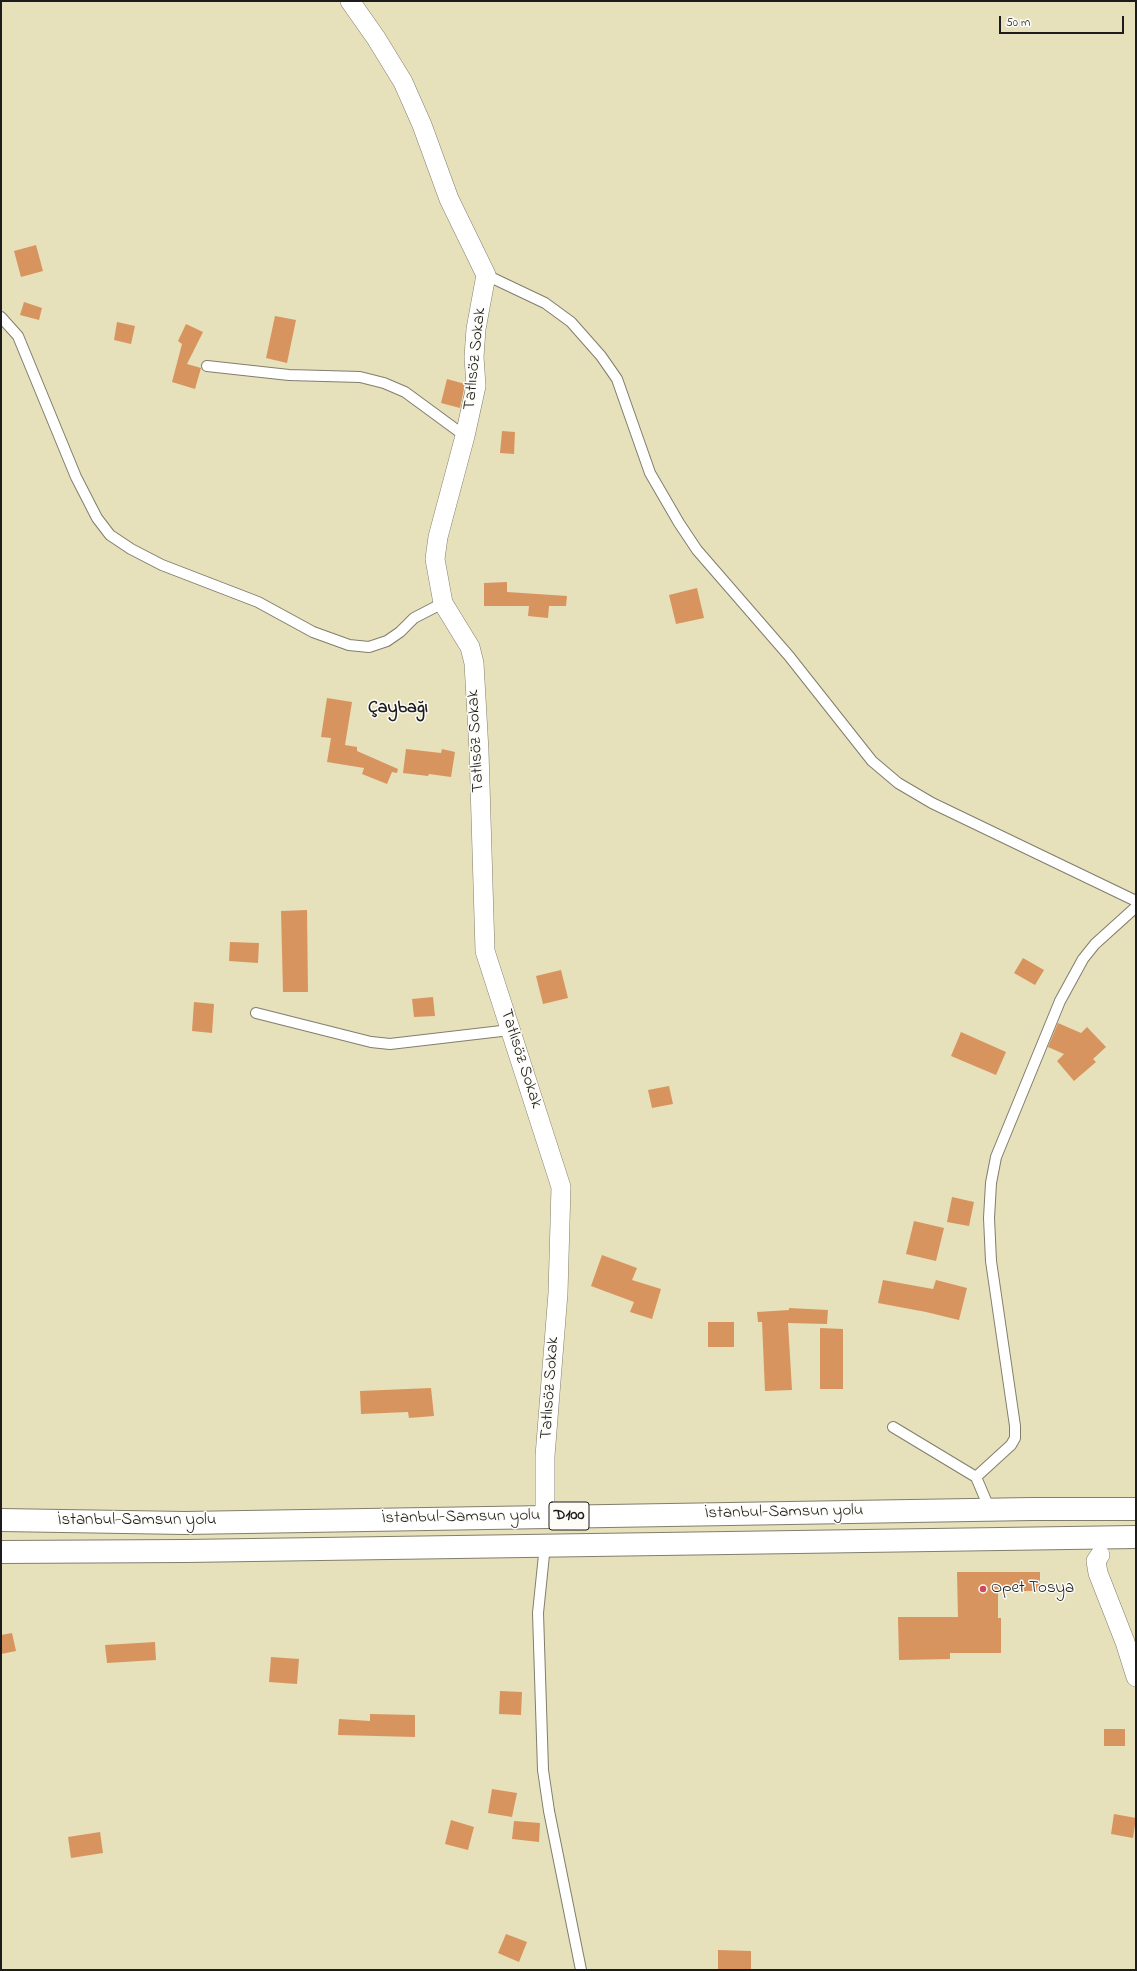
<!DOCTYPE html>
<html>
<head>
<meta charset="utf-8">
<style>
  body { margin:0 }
  #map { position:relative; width:1137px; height:1971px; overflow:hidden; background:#e6e0bb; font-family:"Indie Flower",sans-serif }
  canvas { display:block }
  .frame { position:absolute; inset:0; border:2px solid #1c1c1c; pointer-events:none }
  .scale { position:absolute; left:999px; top:16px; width:125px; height:18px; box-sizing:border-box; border:2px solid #1c1c1c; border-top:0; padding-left:5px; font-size:12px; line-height:14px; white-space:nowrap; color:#1c1c1c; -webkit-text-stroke:3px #fdfcf7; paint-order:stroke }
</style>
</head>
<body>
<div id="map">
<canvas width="1137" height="1971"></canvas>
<div class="frame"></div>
<div class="scale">50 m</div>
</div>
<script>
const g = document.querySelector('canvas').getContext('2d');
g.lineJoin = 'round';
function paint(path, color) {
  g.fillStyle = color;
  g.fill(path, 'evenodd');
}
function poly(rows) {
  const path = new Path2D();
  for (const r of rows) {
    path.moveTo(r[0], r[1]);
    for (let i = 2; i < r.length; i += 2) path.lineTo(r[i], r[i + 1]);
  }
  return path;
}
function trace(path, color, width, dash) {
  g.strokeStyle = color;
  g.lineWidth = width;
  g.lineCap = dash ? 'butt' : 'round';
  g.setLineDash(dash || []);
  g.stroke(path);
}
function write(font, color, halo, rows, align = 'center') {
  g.font = font + ' "Indie Flower",sans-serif';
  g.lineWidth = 3;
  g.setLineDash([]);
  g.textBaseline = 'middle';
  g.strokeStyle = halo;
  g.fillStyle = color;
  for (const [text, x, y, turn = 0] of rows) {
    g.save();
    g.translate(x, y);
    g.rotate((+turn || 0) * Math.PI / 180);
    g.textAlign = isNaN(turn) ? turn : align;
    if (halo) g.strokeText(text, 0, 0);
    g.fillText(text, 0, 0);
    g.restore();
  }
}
paint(poly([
  [36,245,43,271,21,277,14,251],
  [24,302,42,308,39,320,20,315],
  [275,316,296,320,287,363,266,358],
  [117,322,135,326,131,344,114,340],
  [186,324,203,332,187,364,201,368,195,389,172,382,182,344,178,341],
  [447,379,465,384,460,408,441,403],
  [502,431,515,432,514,454,500,453],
  [507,582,507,592,567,596,566,606,549,606,548,618,528,616,529,606,484,606,484,583],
  [697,588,704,618,676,624,669,595],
  [327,698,352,702,345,745,357,747,357,751,398,769,397,773,392,772,387,784,362,774,364,768,327,762,331,738,321,737],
  [406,749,441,753,442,749,455,752,451,777,429,774,428,776,403,773],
  [307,910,308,992,283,992,281,911],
  [230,942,259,943,258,963,229,961],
  [1023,958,1044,970,1035,985,1014,973],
  [561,970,568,998,543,1004,536,976],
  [433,997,435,1016,414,1017,412,999],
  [194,1002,214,1004,212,1033,192,1031],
  [1058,1023,1081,1033,1087,1027,1106,1047,1093,1059,1096,1062,1074,1081,1057,1061,1064,1054,1048,1047],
  [961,1032,1006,1052,996,1075,951,1056],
  [669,1086,673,1104,652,1108,648,1090],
  [952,1197,974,1202,969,1226,947,1222],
  [914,1221,944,1228,936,1261,906,1254],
  [602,1255,637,1268,632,1280,661,1289,652,1319,630,1312,634,1302,591,1286],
  [883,1280,933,1289,936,1280,967,1288,959,1320,926,1312,878,1303],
  [789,1308,828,1310,827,1324,788,1323,792,1390,765,1391,762,1322,758,1322,757,1312,789,1310],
  [708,1322,734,1322,734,1347,708,1347],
  [820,1328,843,1329,843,1389,820,1389],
  [431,1388,434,1416,409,1418,408,1412,361,1414,360,1391],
  [957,1572,1040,1572,1040,1591,998,1591,998,1618,1001,1618,1001,1653,950,1653,950,1659,899,1660,898,1617,958,1617],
  [12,1633,16,1651,1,1654,1,1635],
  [155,1642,156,1660,107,1663,105,1645],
  [271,1657,299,1659,297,1684,269,1682],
  [500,1691,522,1692,521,1715,499,1714],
  [370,1714,415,1715,415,1737,338,1735,339,1719,370,1721],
  [1104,1729,1125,1729,1125,1746,1104,1746],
  [492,1789,517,1793,512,1817,488,1813],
  [1114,1814,1136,1818,1133,1838,1111,1834],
  [451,1820,474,1827,468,1850,445,1844],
  [514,1821,540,1823,539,1842,512,1839],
  [100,1832,103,1853,71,1858,68,1837],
  [506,1934,527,1942,519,1962,498,1953],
  [718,1950,751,1951,751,1970,718,1970]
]), '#d8945e');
const service = poly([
  [486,275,545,303,571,322,601,356,617,379,650,473,679,523,697,550,789,656,872,761,898,783,932,803,1136,901],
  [1,317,18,336,76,477,97,518,110,535,131,549,162,565,258,602,313,632,349,645,369,647,387,641,400,632,414,618,443,603],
  [207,366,289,375,360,377,384,383,405,392,465,436],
  [256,1013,371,1042,390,1044,510,1030],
  [893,1427,976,1477,990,1510],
  [976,1477,1011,1445,1015,1438,1015,1426,991,1261,989,1218,991,1183,996,1157,1060,1001,1083,959,1095,944,1136,907],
  [545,1545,538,1613,543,1770,549,1811,581,1970]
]);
const minor = poly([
  [350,1,376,38,403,82,422,125,449,199,486,275,476,329,474,357,476,386,465,436,438,537,435,559,443,603,470,647,474,663,479,751,485,951,561,1187,558,1293,545,1456,545,1516],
  [1100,1555,1096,1561,1098,1573,1125,1642,1136,1677]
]);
const trunk = poly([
  [1,1520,185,1523,1032,1509,1136,1509],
  [1,1552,185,1551,1136,1537]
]);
trace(service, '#817e6c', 12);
trace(minor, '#817e6c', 20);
trace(trunk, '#817e6c', 24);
trace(service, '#fff', 10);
trace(minor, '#fff', 19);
trace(trunk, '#fff', 22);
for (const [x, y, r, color] of [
  [983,1589,4,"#d1495b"]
]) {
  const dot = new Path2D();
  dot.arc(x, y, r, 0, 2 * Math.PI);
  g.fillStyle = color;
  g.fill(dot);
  trace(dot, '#fdfcf7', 1.5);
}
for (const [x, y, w] of [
  [569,1516,40]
]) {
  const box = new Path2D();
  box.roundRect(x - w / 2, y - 14, w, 28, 3);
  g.fillStyle = '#fdfcf7';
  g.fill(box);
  trace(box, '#1c1c1c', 1);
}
write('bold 16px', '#1c1c1c', null, [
  ["D100",569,1516]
]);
write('17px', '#1c1c1c', '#fdfcf7', [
  ["Tatlısöz Sokak",476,359,-84],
  ["Tatlısöz Sokak",477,741,-93],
  ["Tatlısöz Sokak",520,1059,72],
  ["Tatlısöz Sokak",551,1388,-86],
  ["İstanbul-Samsun yolu",784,1513,-1],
  ["İstanbul-Samsun yolu",461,1518,-1],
  ["İstanbul-Samsun yolu",137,1521]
]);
write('17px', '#1c1c1c', '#fdfcf7', [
  ["Opet Tosya",991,1589]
], 'left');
write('bold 18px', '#1c1c1c', '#fdfcf7', [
  ["Çaybağı",398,709]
]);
</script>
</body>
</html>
